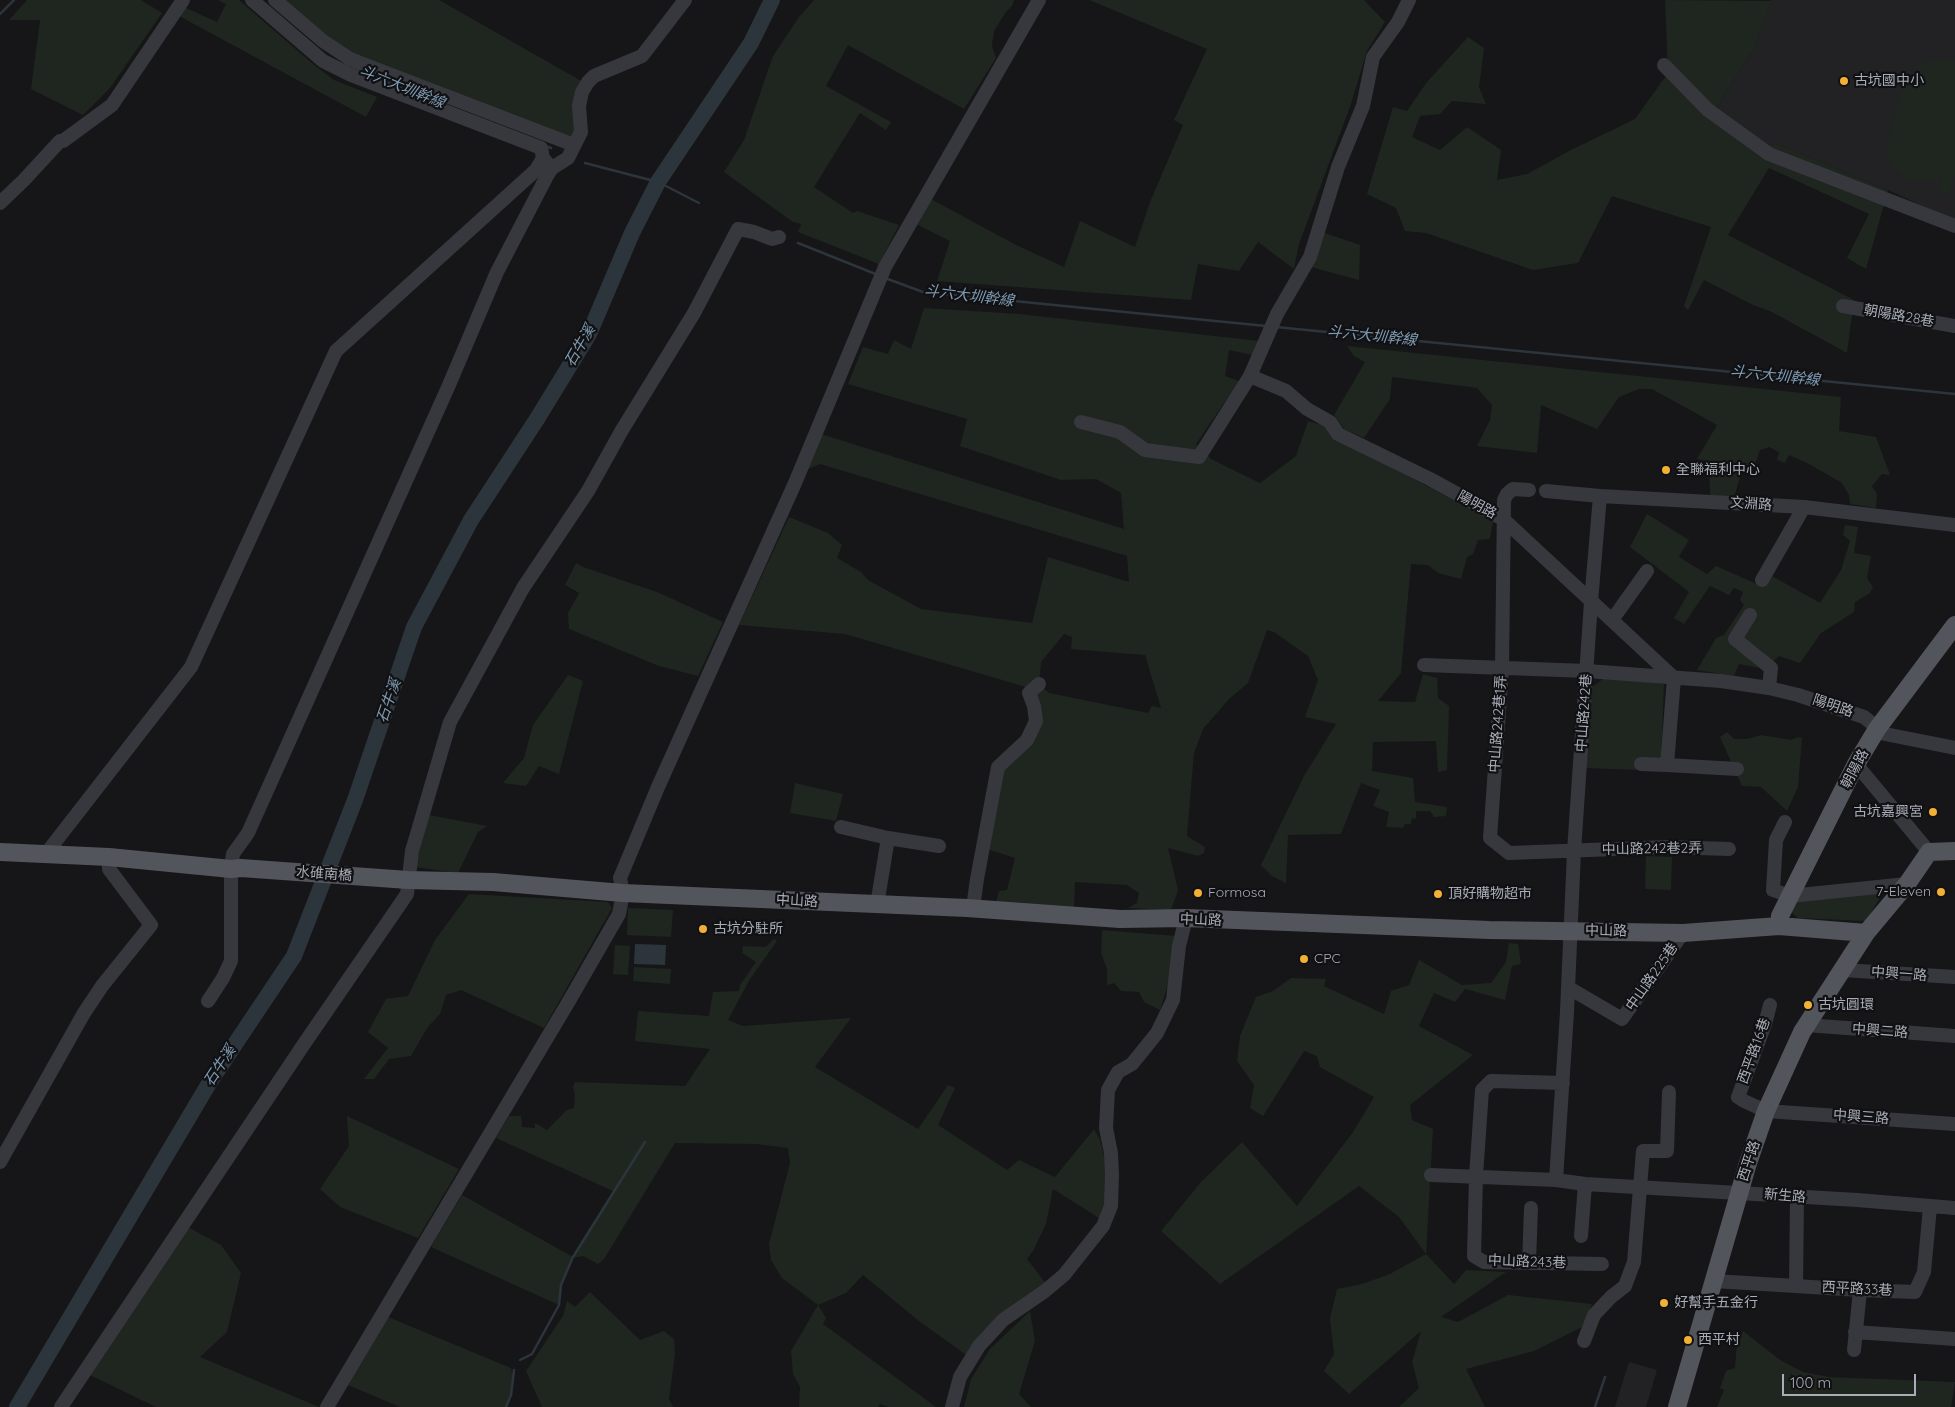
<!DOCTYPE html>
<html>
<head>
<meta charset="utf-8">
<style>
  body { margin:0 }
  #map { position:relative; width:1955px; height:1407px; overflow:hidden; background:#161618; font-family:Quicksand,sans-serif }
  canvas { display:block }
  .scale { position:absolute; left:1782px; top:1374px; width:134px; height:22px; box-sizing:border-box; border:2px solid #a8adb8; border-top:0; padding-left:6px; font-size:15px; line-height:18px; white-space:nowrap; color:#a8adb8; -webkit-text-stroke:4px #111113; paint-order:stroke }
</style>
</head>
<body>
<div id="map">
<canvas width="1955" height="1407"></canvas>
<div class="scale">100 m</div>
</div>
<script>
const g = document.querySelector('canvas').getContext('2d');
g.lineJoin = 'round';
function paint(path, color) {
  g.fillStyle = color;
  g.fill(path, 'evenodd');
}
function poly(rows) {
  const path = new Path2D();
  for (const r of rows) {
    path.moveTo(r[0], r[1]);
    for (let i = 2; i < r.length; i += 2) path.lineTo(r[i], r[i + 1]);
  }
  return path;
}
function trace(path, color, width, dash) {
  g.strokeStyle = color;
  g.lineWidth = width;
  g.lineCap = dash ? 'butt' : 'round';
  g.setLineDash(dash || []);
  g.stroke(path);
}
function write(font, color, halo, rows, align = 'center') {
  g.font = font + ' Quicksand,"Noto Sans TC",sans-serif';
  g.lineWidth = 4.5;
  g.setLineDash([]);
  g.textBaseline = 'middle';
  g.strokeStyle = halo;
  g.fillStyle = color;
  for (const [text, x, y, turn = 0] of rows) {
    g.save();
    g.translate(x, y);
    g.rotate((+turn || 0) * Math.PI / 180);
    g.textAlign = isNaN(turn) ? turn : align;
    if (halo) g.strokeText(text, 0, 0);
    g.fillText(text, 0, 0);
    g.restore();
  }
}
paint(poly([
  [1771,0,1955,0,1955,221,1888,190,1778,144,1745,145,1711,116,1756,46],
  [1629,1362,1657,1370,1646,1407,1615,1407]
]), '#222225');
paint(poly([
  [27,0,141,0,162,13,110,88,83,115,31,89,40,20,9,20],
  [218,0,239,0,313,64,334,80,377,97,366,117,179,16,184,7,217,22,226,4],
  [280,0,439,0,585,83,574,145,356,58],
  [814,0,1014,0,1012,6,1006,12,994,31,992,46,996,58,964,109,848,45,826,86,891,122,886,130,860,113,814,187,853,213,857,211,899,225,879,264,798,232,801,224,793,222,724,172,744,140,773,56,799,17],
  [1089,0,1364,0,1385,22,1367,51,1351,104,1299,244,1294,269,1258,242,1239,271,1198,264,1191,300,937,281,950,241,918,225,931,199,1016,245,1064,267,1080,221,1135,247,1150,202,1183,125,1174,120,1207,49],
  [1665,0,1771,1,1756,46,1711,116,1745,145,1778,144,1888,190,1866,269,1847,258,1869,214,1769,168,1728,235,1854,300,1847,353,1772,312,1751,304,1704,280,1688,310,1684,306,1711,227,1612,196,1578,263,1533,270,1426,233,1405,231,1396,208,1367,194,1393,107,1407,111,1427,82,1468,37,1484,48,1479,87,1486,104,1452,101,1440,114,1420,116,1412,137,1440,150,1467,127,1501,150,1497,180,1527,174,1569,151,1635,119,1668,73],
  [1942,59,1955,62,1955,176,1948,196,1938,193,1943,175,1936,180,1922,182,1909,180,1899,173,1888,158,1886,146,1903,86,1916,69,1928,60],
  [1322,232,1360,245,1359,280,1311,267],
  [924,308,1019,314,1259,341,1253,355,1229,350,1225,376,1239,381,1196,444,1211,459,1260,483,1296,456,1308,421,1325,426,1340,440,1493,521,1490,539,1478,540,1473,554,1467,557,1461,579,1438,573,1428,565,1411,564,1401,673,1378,701,1415,702,1423,674,1437,678,1438,698,1449,706,1447,770,1438,772,1436,741,1373,742,1372,771,1413,778,1415,802,1447,807,1446,816,1434,817,1430,811,1416,811,1416,819,1412,818,1411,824,1405,824,1403,828,1386,827,1389,812,1373,806,1380,790,1361,783,1341,834,1288,835,1286,883,1272,876,1261,865,1304,776,1336,724,1305,717,1318,680,1308,656,1274,632,1267,630,1248,683,1229,699,1203,729,1194,753,1187,836,1205,847,1204,853,1198,856,1168,848,1178,890,1171,910,1128,908,1137,903,1139,893,1127,885,1075,882,1074,909,995,906,999,891,1007,890,1015,858,987,849,1003,770,1041,721,1040,702,1026,687,845,634,739,625,789,517,828,533,842,545,837,558,861,572,868,580,921,609,1032,623,1048,557,1129,582,1127,556,820,464,806,470,821,434,1124,529,1121,493,1096,479,1061,480,960,446,967,419,848,384,863,347,888,354,894,340,911,349],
  [1064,634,1072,637,1071,649,1145,655,1161,708,1152,706,1148,713,1049,693,1039,684,1041,662],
  [1347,346,1841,397,1839,431,1876,437,1890,475,1882,474,1872,486,1877,494,1876,508,1850,504,1849,495,1842,483,1809,464,1789,455,1785,463,1777,460,1779,452,1769,447,1760,450,1755,464,1741,473,1734,498,1710,496,1709,461,1697,459,1717,425,1652,389,1639,389,1619,397,1597,429,1541,405,1537,453,1477,446,1490,420,1492,405,1477,388,1392,377,1390,399,1364,438,1344,429,1334,415,1365,362,1354,356],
  [1647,514,1689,540,1679,557,1707,574,1716,566,1759,585,1772,576,1820,603,1841,570,1850,541,1843,535,1845,525,1858,527,1854,553,1871,556,1867,578,1873,587,1870,593,1855,602,1854,612,1821,633,1800,663,1779,656,1765,669,1739,664,1734,676,1697,670,1716,638,1724,635,1744,605,1740,600,1743,592,1734,588,1729,595,1710,586,1684,624,1674,618,1689,592,1630,547],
  [576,563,583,567,657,592,723,622,698,676,659,666,569,629,568,613,579,593,565,585],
  [568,675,583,681,559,774,539,766,526,786,503,783,524,758,533,725],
  [1607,676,1664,684,1661,760,1639,770,1585,768,1592,687],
  [1727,732,1734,739,1747,739,1761,735,1791,740,1798,737,1802,738,1798,787,1787,811,1761,787,1742,786,1720,737],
  [795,783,843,794,836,821,790,813],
  [429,815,487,826,478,832,458,873,415,867],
  [1646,856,1672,857,1671,890,1645,889],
  [1886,888,1866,921,1798,918,1791,912,1796,899],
  [469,894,608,902,612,908,544,1028,461,990,446,995,440,1014,427,1028,411,1056,389,1059,374,1079,364,1079,388,1048,368,1032,386,999,408,996,435,940],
  [628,908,673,910,671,937,627,935],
  [1102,930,1176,936,1170,978,1160,1010,1144,1002,1139,992,1121,991,1114,983,1107,985,1107,969,1101,953],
  [774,939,777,941,750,979,728,1020,743,1026,851,1018,815,1067,918,1129,948,1085,955,1088,938,1125,1007,1170,1019,1160,1055,1177,1094,1129,1100,1140,1106,1164,1105,1203,1099,1218,1053,1189,1046,1224,1033,1251,1027,1259,1047,1285,969,1357,919,1321,863,1275,846,1293,818,1305,826,1318,823,1324,936,1407,889,1407,880,1404,878,1407,799,1407,800,1387,793,1374,791,1351,818,1305,782,1278,771,1260,769,1244,790,1163,788,1148,756,1144,675,1143,604,1259,598,1264,583,1256,573,1258,561,1285,559,1305,431,1247,462,1195,573,1257,613,1191,496,1138,509,1116,521,1116,522,1127,535,1128,535,1123,547,1130,567,1110,574,1108,575,1095,573,1087,575,1082,685,1086,710,1049,635,1041,638,1011,709,1016,713,992,739,991,740,985,756,962,742,953,743,946,766,947],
  [1509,943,1518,944,1521,964,1512,966,1505,1000,1465,989,1455,1002,1434,993,1419,1026,1473,1055,1410,1105,1412,1120,1433,1129,1426,1254,1454,1284,1466,1270,1506,1272,1441,1317,1458,1322,1508,1295,1592,1304,1584,1326,1534,1351,1466,1369,1485,1407,1399,1407,1419,1388,1412,1362,1421,1331,1349,1394,1324,1371,1334,1354,1330,1318,1337,1289,1362,1284,1390,1274,1426,1254,1399,1217,1359,1186,1220,1284,1161,1231,1201,1182,1242,1142,1297,1206,1353,1132,1374,1097,1320,1067,1317,1056,1304,1051,1263,1116,1250,1108,1254,1085,1237,1061,1240,1036,1256,997,1273,991,1291,978,1326,979,1324,986,1384,1014,1391,991,1409,985,1419,960,1462,985,1491,983,1506,962],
  [615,945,630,946,628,975,613,974],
  [634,967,671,969,670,984,633,981],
  [347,1116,459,1169,418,1238,340,1207,320,1189,349,1146],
  [184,1225,221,1245,241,1273,227,1332,200,1357,319,1407,156,1407,90,1375],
  [590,1292,640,1340,664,1331,674,1339,675,1354,669,1399,673,1407,542,1407,526,1371,563,1316,567,1301,575,1307],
  [1030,1311,1035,1341,1019,1394,1031,1407,964,1407,971,1379,990,1349],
  [388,1317,511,1368,514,1382,506,1407,400,1407,348,1385],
  [1743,1331,1780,1360,1803,1372,1829,1377,1955,1382,1951,1407,1717,1407,1724,1390,1720,1388,1726,1371,1735,1368,1737,1343]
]), '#1e261f');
paint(poly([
  [635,944,666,945,665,965,634,964]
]), '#2c353c');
trace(poly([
  [0,14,14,0],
  [353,67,385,81],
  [545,146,551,148],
  [585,163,658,182,699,203],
  [798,243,878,275],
  [885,278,923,292,1266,326],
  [1276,327,1955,394],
  [520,1360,532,1354,559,1305,561,1285,573,1257,645,1142],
  [506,1407,511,1395,514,1370],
  [1595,1407,1605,1377]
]), '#2c353c', 2.5);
trace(poly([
  [17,1407,211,1080,294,956,355,800,414,627,471,520,537,419,589,334,632,233,658,182,751,43,772,0]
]), '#2c353c', 16);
trace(poly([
  [252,0,323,61,351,75,541,148,543,158,548,164],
  [275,0,323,41,350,59,574,145],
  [1664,65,1708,110,1769,154,1955,226],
  [0,203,24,180,60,141,63,141,112,105,183,0],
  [1843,306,1955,326],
  [1250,376,1286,391,1307,409,1330,422,1338,434,1430,479,1503,519,1674,678,1667,765,1737,769],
  [1081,422,1120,432,1145,450,1199,457,1250,376,1277,314,1310,257,1338,167,1363,106,1373,57,1398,22,1409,0],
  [1529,490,1513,489,1507,494,1504,500,1502,669,1490,838,1509,853,1668,847,1729,849],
  [1546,491,1600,496,1804,507,1955,525],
  [1762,580,1804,507],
  [1750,615,1735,639,1771,668,1769,688],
  [1612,620,1647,571],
  [1424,665,1587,671,1721,681,1769,688,1798,695,1864,717,1885,734,1955,748],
  [1641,764,1667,765],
  [1856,764,1929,852],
  [1785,822,1776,840,1773,890,1790,896,1907,884],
  [841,827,888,838,877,905],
  [888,838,939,846],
  [45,855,191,667,336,351,536,170,543,158],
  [973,908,977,879,998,767,1027,740,1036,721,1034,706,1029,693,1039,684],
  [1842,970,1955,977],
  [1569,988,1622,1019,1683,933],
  [208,1001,223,978,231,961,231,869,233,854,248,833,449,385,497,272,548,174,552,168,568,158,581,132,579,106,582,92,588,82,594,76,642,56,685,0],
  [1770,1005,1765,1024,1738,1097,1744,1101,1766,1111,1955,1124],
  [1806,1025,1955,1036],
  [1563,1083,1491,1081,1482,1090,1476,1176,1474,1256,1484,1262,1602,1264],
  [0,1162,84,1013,102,986,151,925,109,869,109,857],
  [1431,1175,1556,1180,1585,1184,1857,1200,1955,1208],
  [1556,1180,1567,1012,1574,851,1591,602,1600,496],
  [1581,1236,1585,1184],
  [1529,1263,1531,1208],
  [1714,1281,1860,1290,1915,1292,1924,1272,1930,1207],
  [1796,1286,1797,1198],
  [1855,1332,1955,1339],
  [1584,1341,1594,1315,1611,1297,1625,1286,1634,1262,1643,1151,1667,1151,1669,1092],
  [1854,1350,1860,1290],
  [61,1407,304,1044,407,894,412,851,450,722,523,588,588,491,622,430,694,313,738,229,754,232,772,239,779,237],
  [327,1407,569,1001,619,914,623,893,620,878,658,787,795,483,885,267,1039,0],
  [952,1407,960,1377,979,1346,1003,1320,1045,1291,1064,1275,1103,1226,1111,1206,1112,1175,1111,1153,1106,1128,1108,1090,1118,1072,1132,1064,1157,1033,1173,1000,1179,946,1186,918]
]), '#37383d', 14);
trace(poly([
  [0,852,109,857,231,869,241,868,408,880,493,882,623,893,967,908,1120,919,1186,918,1489,930,1683,933,1779,926,1866,933],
  [1779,926,1780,916,1856,764,1877,729,1955,625],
  [1677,1407,1748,1163,1766,1111,1802,1032,1866,933,1907,884,1929,852,1955,851]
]), '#53555c', 18);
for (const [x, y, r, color] of [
  [1844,81,5,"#f2b134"],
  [1666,470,5,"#f2b134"],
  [1933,812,5,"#f2b134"],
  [1941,892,5,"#f2b134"],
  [1198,893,5,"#f2b134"],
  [1438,894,5,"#f2b134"],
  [703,929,5,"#f2b134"],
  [1304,959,5,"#f2b134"],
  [1808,1005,5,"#f2b134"],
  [1664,1303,5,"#f2b134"],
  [1688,1340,5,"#f2b134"]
]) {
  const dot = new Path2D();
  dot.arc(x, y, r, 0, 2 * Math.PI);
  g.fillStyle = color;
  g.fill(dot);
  trace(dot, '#111113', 2);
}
write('14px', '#a8adb8', '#111113', [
  ["古坑國中小",1854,81],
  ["全聯福利中心",1676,470],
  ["古坑嘉興宮",1923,812,"right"],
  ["7-Eleven",1931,892,"right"],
  ["Formosa",1208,893],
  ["頂好購物超市",1448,894],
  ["古坑分駐所",713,929],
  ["CPC",1314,959],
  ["古坑圓環",1818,1005],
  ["好幫手五金行",1674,1303],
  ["西平村",1698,1340]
], 'left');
write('14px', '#a8adb8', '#111113', [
  ["朝陽路28巷",1899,316,10],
  ["文淵路",1751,504,4],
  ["陽明路",1477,505,29],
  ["陽明路",1833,706,19],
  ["中山路242巷",1584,713,-86],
  ["中山路242巷1弄",1498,724,-86],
  ["朝陽路",1855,769,-62],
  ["中山路242巷2弄",1652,849,-1],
  ["水碓南橋",324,874,4],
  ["中山路",797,901,3],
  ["中山路",1201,920,2],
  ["中山路",1606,931,1],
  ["中興一路",1899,974,4],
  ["中山路225巷",1652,977,-55],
  ["中興二路",1880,1031,4],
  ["西平路16巷",1754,1051,-70],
  ["中興三路",1861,1117,4],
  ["西平路",1749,1161,-72],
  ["新生路",1785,1196,5],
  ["中山路243巷",1527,1262,2],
  ["西平路33巷",1857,1289,3]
]);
write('italic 15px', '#7f9bb3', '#111113', [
  ["斗六大圳幹線",402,87,22],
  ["斗六大圳幹線",969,296,7],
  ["斗六大圳幹線",1372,336,6],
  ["石牛溪",580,346,-60],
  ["斗六大圳幹線",1775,376,6],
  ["石牛溪",389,701,-71],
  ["石牛溪",220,1066,-57]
]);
</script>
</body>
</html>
